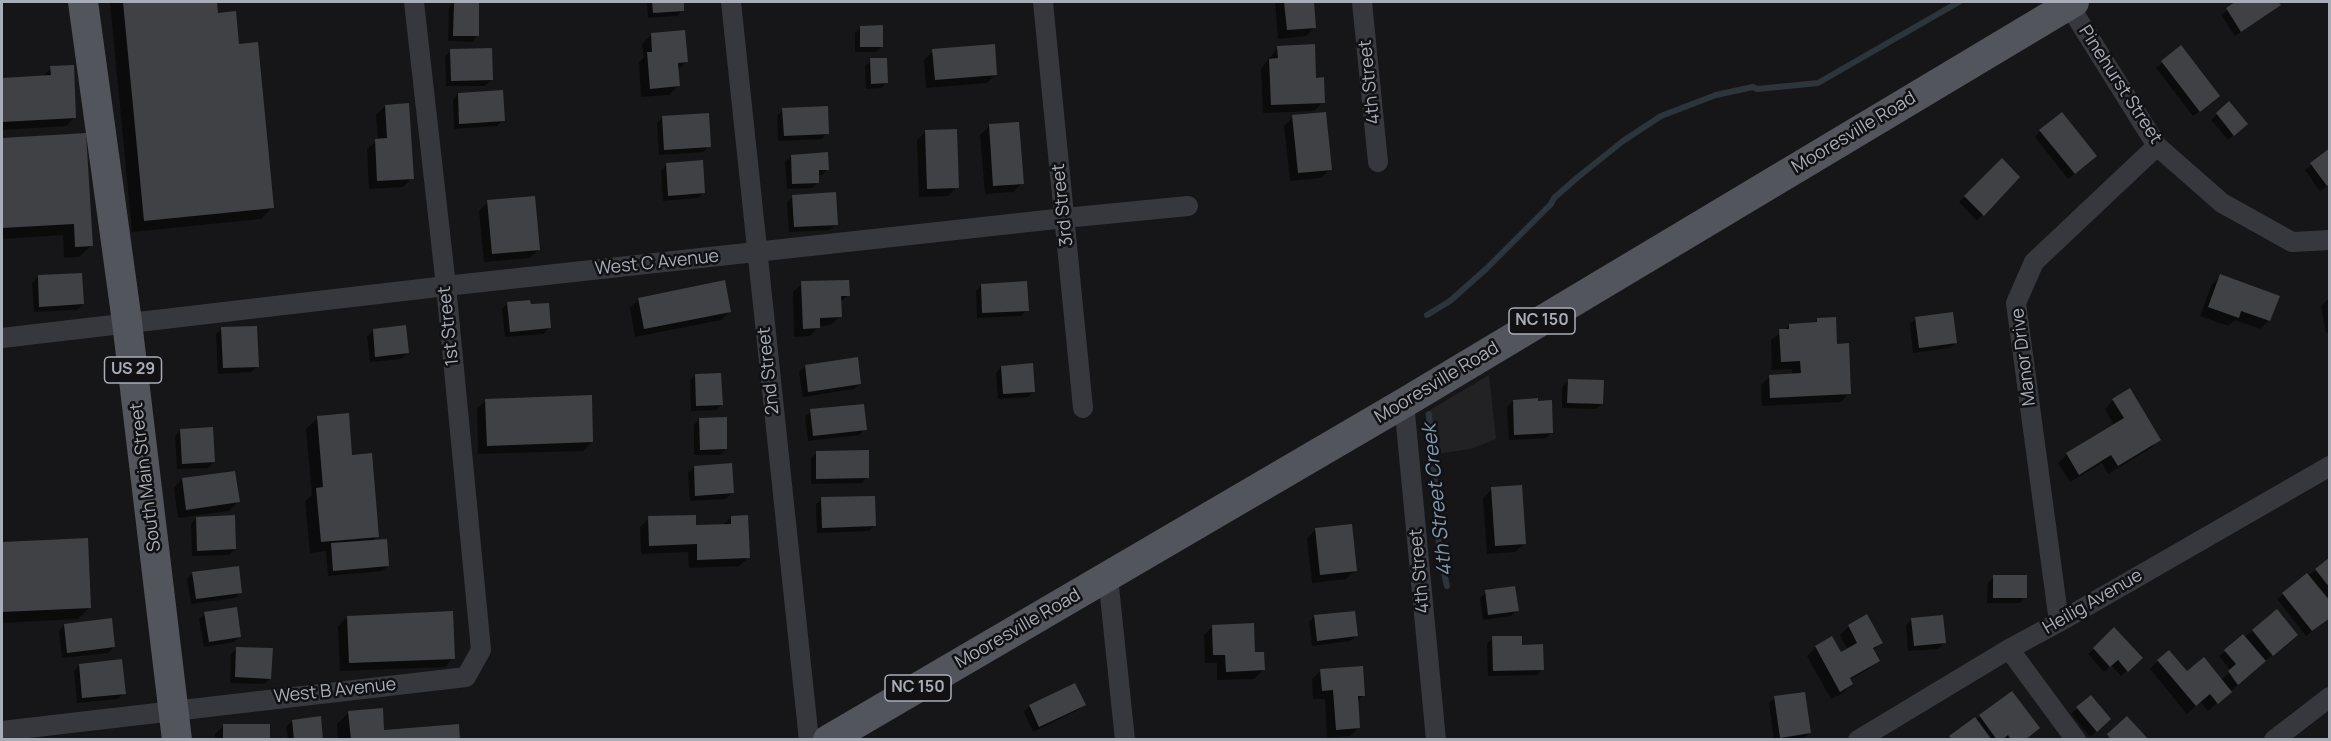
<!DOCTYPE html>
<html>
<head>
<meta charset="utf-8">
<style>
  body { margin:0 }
  #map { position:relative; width:2331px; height:741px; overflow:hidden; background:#161618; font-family:Manrope,sans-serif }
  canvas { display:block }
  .frame { position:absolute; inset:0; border:3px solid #a8adb8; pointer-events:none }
</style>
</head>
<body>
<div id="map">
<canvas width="2331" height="741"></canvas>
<div class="frame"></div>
</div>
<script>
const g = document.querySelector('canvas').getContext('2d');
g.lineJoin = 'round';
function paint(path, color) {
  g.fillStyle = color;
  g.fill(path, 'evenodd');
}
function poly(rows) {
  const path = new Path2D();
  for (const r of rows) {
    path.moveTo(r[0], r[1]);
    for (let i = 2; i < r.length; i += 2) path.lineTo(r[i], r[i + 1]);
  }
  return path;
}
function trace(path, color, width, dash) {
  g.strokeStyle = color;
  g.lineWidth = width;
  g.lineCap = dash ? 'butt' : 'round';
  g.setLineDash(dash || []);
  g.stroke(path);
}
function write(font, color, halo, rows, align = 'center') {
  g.font = font + ' Manrope,sans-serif';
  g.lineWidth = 5;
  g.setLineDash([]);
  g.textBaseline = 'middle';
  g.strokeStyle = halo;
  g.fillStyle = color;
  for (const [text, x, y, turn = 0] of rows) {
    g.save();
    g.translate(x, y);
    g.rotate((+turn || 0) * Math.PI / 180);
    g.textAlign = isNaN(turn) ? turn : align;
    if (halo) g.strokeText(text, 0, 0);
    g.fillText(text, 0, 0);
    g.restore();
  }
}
paint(poly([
  [1489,375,1496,439,1471,449,1429,455,1425,413]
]), '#222225');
paint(poly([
  [110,2,215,2,216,15,238,45,273,207,261,219,132,232],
  [454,2,477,36,472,42,448,41,449,8],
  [647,2,682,2,683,10,677,16,648,18],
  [1275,2,1312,2,1315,27,1306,36,1278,39],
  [2238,2,2276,2,2279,5,2235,36,2221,15],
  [861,27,882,46,876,52,855,52,855,33],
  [651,35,686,62,677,71,678,86,669,95,641,97,639,63,644,57,642,44],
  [1278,47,1323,102,1314,111,1263,113,1261,69],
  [2181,47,2213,102,2193,116,2156,68],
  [451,50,491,80,485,86,446,86,445,56],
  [933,51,996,74,987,83,926,88,924,60],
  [871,60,887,82,881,88,866,89,865,66],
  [51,68,75,117,66,126,2,130,2,80,42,77],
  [458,94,503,120,497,126,454,129,453,100],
  [2229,104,2241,129,2228,140,2211,120],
  [385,106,412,178,403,187,369,189,367,149,378,140,376,115],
  [783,110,827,133,822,139,778,141,777,116],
  [663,117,709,146,704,152,659,155,657,123],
  [1293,117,1330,169,1321,178,1290,181,1284,126],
  [989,126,1022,183,1013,192,985,194,980,135],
  [926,131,957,187,948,196,919,197,917,140],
  [2040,131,2089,162,2068,179,2035,137],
  [84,134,91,246,79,257,64,258,63,235,2,239,2,139],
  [2330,150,2330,184,2320,191,2305,170],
  [791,156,828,169,822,175,817,175,818,182,812,188,787,189,785,162],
  [2002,160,2018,177,1977,221,1959,202],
  [667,164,704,192,698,198,663,201,661,170],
  [793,196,836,224,830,230,789,232,787,202],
  [488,202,539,249,530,258,484,262,479,211],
  [2221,276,2269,320,2260,329,2235,320,2228,326,2200,316,2212,284],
  [38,277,83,304,77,310,34,312,32,283],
  [802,283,848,295,840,303,840,316,831,325,819,326,810,336,794,337,793,292],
  [982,285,1027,310,1021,316,977,318,976,291],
  [2330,297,2330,332,2326,333,2321,306],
  [639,299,730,311,721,320,635,337,630,308],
  [508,303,549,328,544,334,505,337,502,309],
  [1916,318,1955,343,1949,348,1913,353,1910,324],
  [1817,320,1836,345,1849,393,1841,402,1762,406,1761,385,1770,376,1792,375,1792,369,1772,370,1771,340,1790,325,1813,324],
  [222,329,257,367,251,372,218,374,216,334],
  [373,331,407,353,401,359,370,362,367,336],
  [805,366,860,384,854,389,803,397,799,372],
  [1001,367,1034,391,1028,397,998,399,996,373],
  [695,375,722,404,716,410,691,411,690,381],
  [1568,381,1602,403,1596,409,1562,408,1562,387],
  [486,400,592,442,583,451,478,454,477,409],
  [2113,400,2159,439,2151,448,2108,474,2102,463,2070,482,2058,463,2067,454,2114,425,2105,409],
  [1513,401,1552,432,1546,438,1509,440,1507,407],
  [811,411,865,429,859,435,808,441,805,417],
  [318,418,351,456,377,536,372,542,388,566,382,571,328,576,326,551,310,553,305,501,312,495,306,429],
  [699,419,726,449,720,455,694,455,694,425],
  [181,430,214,462,208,468,177,469,175,436],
  [816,453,867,477,862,483,811,484,811,458],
  [694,467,732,493,726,499,690,501,688,473],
  [182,479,238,502,229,511,178,518,174,488],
  [1492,489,1524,544,1515,552,1487,554,1483,498],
  [822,499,874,526,869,531,817,533,816,504],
  [731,517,748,558,739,566,689,568,688,552,641,554,640,527,649,518,695,526,723,525],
  [196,518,235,549,229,555,192,556,191,524],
  [1316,529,1355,570,1346,579,1312,583,1307,538],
  [87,540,89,608,78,619,2,623,2,543],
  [2330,559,2330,617,2306,636,2277,599],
  [193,573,241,592,235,598,191,604,187,579],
  [1993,577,2025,597,2020,603,1987,603,1988,583],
  [1486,592,1517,610,1511,616,1483,620,1480,598],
  [205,614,240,636,234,642,204,647,199,619],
  [1315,616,1356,636,1350,641,1312,646,1309,622],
  [1867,616,1881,642,1873,651,1878,660,1869,669,1849,680,1851,684,1843,693,1831,699,1807,656,1816,647,1840,654,1848,650,1840,635,1849,626],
  [347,617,453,658,445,667,340,671,338,626],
  [1912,620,1944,643,1938,649,1908,651,1906,625],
  [64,625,114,647,108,653,62,658,59,631],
  [1213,626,1263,670,1254,679,1217,680,1217,663,1205,663,1204,635],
  [2114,630,2141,658,2121,676,2111,665,2104,672,2088,654],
  [2253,631,2290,641,2266,660,2208,711,2200,702,2187,714,2150,669,2158,661,2187,674,2221,680,2231,671,2219,656],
  [1493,638,1542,669,1537,675,1488,676,1487,644],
  [237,648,270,678,264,684,230,683,231,654],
  [79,665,124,693,118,699,77,703,74,671],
  [1321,670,1364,695,1357,702,1359,727,1350,736,1327,738,1325,699,1313,699,1312,679],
  [1075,685,1084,705,1078,710,1033,732,1024,712,1030,706],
  [2090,697,2104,725,2090,737,2071,714],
  [1775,698,1809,733,1803,739,1774,740,1769,703],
  [349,712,383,732,459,740,338,740,337,724],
  [1980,717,2038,728,2026,740,1948,740],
  [292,721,322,740,288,740,286,727],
  [224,725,268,740,215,740,215,734]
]), '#0007');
trace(poly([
  [1427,315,1450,301,1486,269,1551,204,1554,198,1578,177,1623,141,1661,116,1716,95,1753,87,1757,89,1818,83,1959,2],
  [1429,414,1438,520,1439,550,1447,586]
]), '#2c353c', 6);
paint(poly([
  [123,2,217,2,218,13,236,11,239,44,258,42,274,208,144,221],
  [454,2,479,2,479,36,453,36],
  [652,2,684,2,684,11,653,13],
  [1284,2,1314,2,1316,28,1287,30],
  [2235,2,2278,2,2281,5,2241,32,2226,8],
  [883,25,883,47,860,47,860,26],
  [685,30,688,62,678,63,680,86,650,89,647,52,652,52,651,33],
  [995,44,997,75,935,80,932,49],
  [1315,44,1316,78,1324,77,1325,103,1271,105,1269,59,1278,58,1277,46],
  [2181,45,2220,96,2200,112,2161,61],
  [492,48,493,80,451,81,450,49],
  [870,58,887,58,888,83,871,84],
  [74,65,76,118,2,122,2,78,51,75,50,66],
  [503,90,505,121,459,124,458,93],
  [2229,101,2248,124,2234,136,2216,113],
  [409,103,414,179,377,181,375,139,387,138,385,105],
  [828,106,829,134,784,136,782,108],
  [1326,112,1332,170,1298,173,1292,115],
  [2062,112,2097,156,2075,174,2039,130],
  [709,113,711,147,664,150,662,116],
  [1019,122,1024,184,993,186,989,124],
  [957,129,959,188,927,189,925,130],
  [86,133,93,246,75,247,74,224,2,228,2,138],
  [2330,148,2330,184,2327,186,2310,163],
  [828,152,829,170,819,170,819,183,792,184,791,155],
  [2002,158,2020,177,1984,216,1964,196],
  [703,160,705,193,668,196,666,163],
  [836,192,838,225,794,227,792,195],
  [535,196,540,250,492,254,487,200],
  [82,273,84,304,39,307,38,275],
  [2220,274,2280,296,2270,321,2241,311,2239,318,2208,307],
  [725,280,731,312,644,329,638,298],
  [849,280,850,296,841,296,842,317,820,318,820,328,803,329,801,281],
  [1027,281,1029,311,982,313,981,284],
  [530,300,531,304,549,303,551,328,510,332,507,302],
  [1953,312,1957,343,1919,348,1915,317],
  [1836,317,1837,344,1849,343,1851,394,1770,398,1769,375,1801,373,1800,361,1781,362,1779,329,1789,329,1789,324,1817,322,1817,318],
  [406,325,409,353,375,357,373,329],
  [257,326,259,367,223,368,221,327],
  [858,357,861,384,808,392,805,365],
  [1033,363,1035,392,1003,394,1001,366],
  [721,373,723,405,696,406,695,374],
  [1568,379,1604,380,1603,404,1567,403],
  [2130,388,2161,440,2118,466,2111,455,2079,475,2066,453,2124,418,2112,399],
  [592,395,593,442,487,446,485,399],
  [1538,398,1538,401,1552,400,1553,433,1514,435,1513,400],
  [864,404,867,430,813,436,810,409],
  [349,413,352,455,372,453,379,537,321,542,316,488,323,487,317,416],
  [727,417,727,449,700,450,699,418],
  [213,427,215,462,182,464,180,429],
  [869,450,869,478,816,479,816,451],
  [732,463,734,493,695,496,694,466],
  [235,471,240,502,186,510,182,478],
  [1522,485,1526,544,1495,546,1491,487],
  [875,496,876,526,822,528,821,497],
  [235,515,236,549,197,551,196,517],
  [696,515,696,525,731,524,731,516,748,515,750,558,697,560,697,544,649,546,648,516],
  [1352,524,1357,571,1320,575,1315,528],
  [88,538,91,608,2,612,2,542],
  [387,539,389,566,333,571,331,543],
  [2330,557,2330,588,2315,569],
  [239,566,242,593,196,599,192,572],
  [2307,573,2330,601,2330,618,2312,631,2282,593],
  [1993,575,2027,575,2027,598,1993,598],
  [1515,586,1519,611,1488,615,1485,590],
  [237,607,241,637,209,642,204,612],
  [2277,609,2298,635,2273,656,2252,630],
  [453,611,455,659,349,663,347,616],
  [1355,611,1358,636,1317,641,1314,615],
  [1867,614,1883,643,1873,648,1880,661,1850,678,1853,684,1840,692,1815,646,1832,636,1841,652,1857,643,1848,625],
  [1943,615,1946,643,1914,646,1911,618],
  [112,618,115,647,67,653,64,624],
  [1254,623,1255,652,1264,652,1265,670,1226,672,1225,655,1213,655,1212,625],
  [2114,627,2143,658,2128,672,2118,660,2110,667,2093,648],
  [2243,634,2266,661,2238,685,2228,671,2236,664,2224,650],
  [1492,636,1522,636,1522,645,1543,644,1544,670,1493,671],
  [236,647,273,648,271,679,235,677],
  [2169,650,2187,671,2204,657,2232,692,2218,704,2210,694,2196,706,2157,660],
  [122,659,126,694,82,698,79,664],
  [1363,666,1365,696,1358,696,1360,728,1336,730,1333,690,1322,691,1320,669],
  [1075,683,1086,705,1039,727,1029,705],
  [2012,691,2040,728,2025,740,2011,740,2008,735,2002,740,1997,740,1979,715],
  [1805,692,1811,733,1780,738,1774,696],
  [2091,695,2111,719,2097,732,2076,707],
  [383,708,384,730,459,724,460,740,351,740,348,711],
  [321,716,323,740,294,740,292,720],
  [2127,716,2149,740,2111,740,2107,734],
  [1975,717,1992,740,1952,740,1949,736],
  [223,724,270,724,270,740,223,740]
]), '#404145');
trace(poly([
  [731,2,809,740],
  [1043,2,1083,408],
  [1362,2,1378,162],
  [2067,2,2157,146,2222,203,2292,242,2330,240],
  [2,338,446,286,1065,218,1188,206],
  [1404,403,1436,740],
  [1108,577,1125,740],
  [2059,622,2016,303,2034,262,2157,146],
  [2009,649,2076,740],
  [2,731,466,677,481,650,446,286,414,2],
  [1858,740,2009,649,2059,622,2330,466],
  [2274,740,2330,697]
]), '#37383d', 20);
trace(poly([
  [83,2,127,322,177,740],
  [828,740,1404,403,2074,2]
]), '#53555c', 30);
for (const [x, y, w] of [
  [1542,321,66],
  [133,370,57],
  [918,688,66]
]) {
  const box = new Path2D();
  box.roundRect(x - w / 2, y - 13, w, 26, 4.5);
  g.fillStyle = '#111113';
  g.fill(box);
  trace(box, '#a8adb8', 1.5);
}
write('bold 16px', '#a8adb8', null, [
  ["NC 150",1542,321],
  ["US 29",133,370],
  ["NC 150",918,688]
]);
write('18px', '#a8adb8', '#111113', [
  ["4th Street",1370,82,-96],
  ["Pinehurst Street",2120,85,57],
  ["Mooresville Road",1854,133,-31],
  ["3rd Street",1063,205,-96],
  ["West C Avenue",657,263,-6],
  ["1st Street",449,326,-96],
  ["Manor Drive",2024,357,-97],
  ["2nd Street",769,371,-96],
  ["Mooresville Road",1437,383,-31],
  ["South Main Street",146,477,-97],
  ["4th Street",1420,571,-95],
  ["Heilig Avenue",2093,602,-30],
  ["Mooresville Road",1018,629,-30],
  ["West B Avenue",335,691,-6]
]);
write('italic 20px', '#7f9bb3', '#111113', [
  ["4th Street Creek",1438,500,-96]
]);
</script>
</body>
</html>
